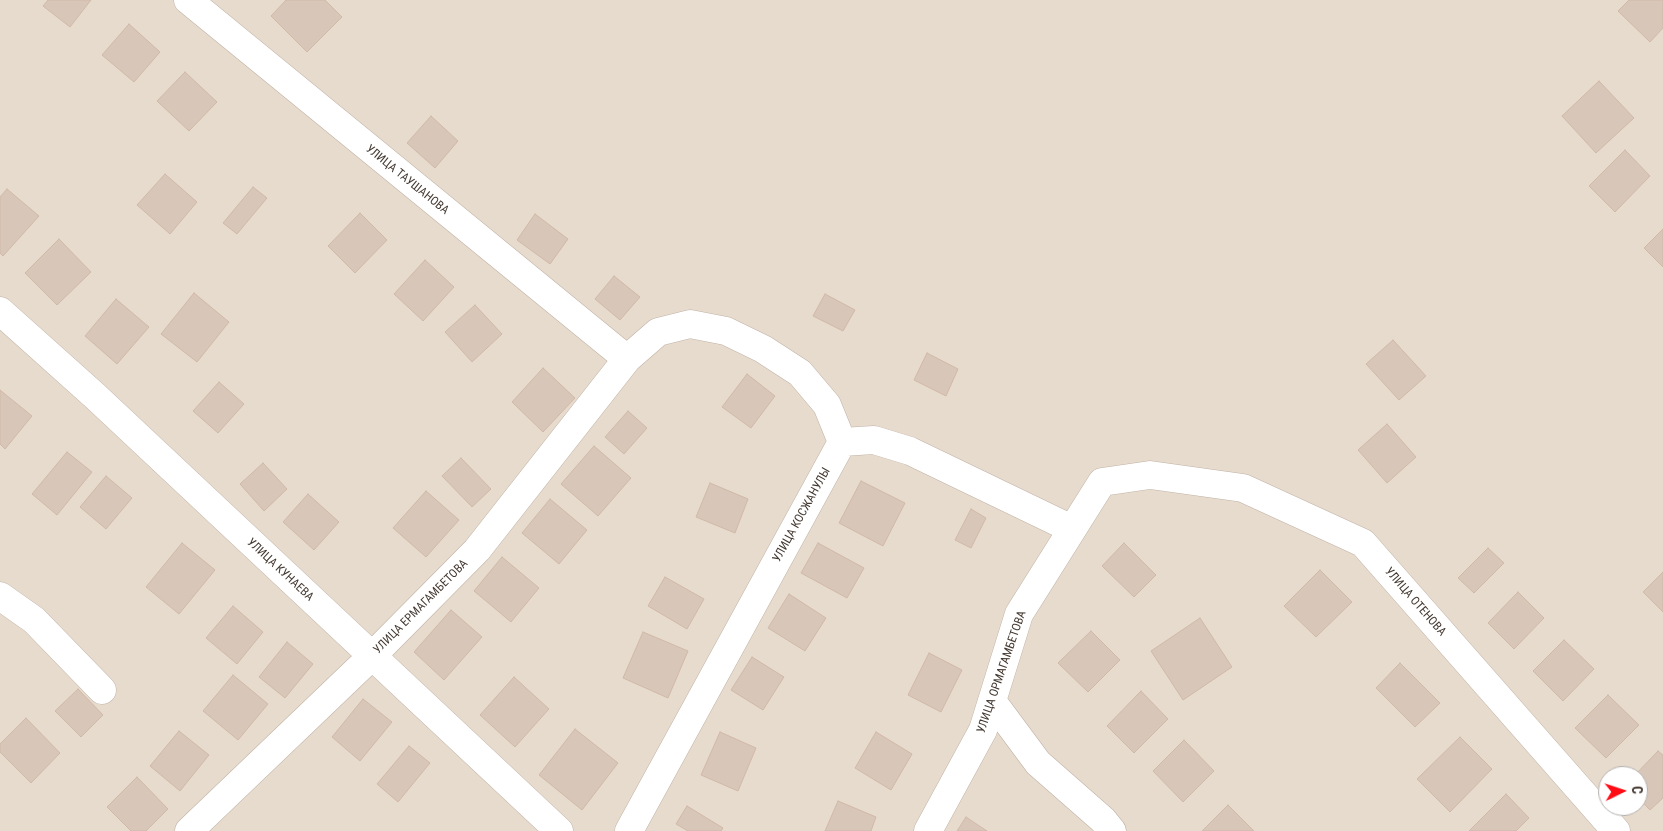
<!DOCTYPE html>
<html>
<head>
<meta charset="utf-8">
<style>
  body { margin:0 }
  #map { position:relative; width:1663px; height:831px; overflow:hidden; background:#f3eae1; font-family:"Roboto Condensed",sans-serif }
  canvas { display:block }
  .north { position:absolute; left:1598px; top:766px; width:50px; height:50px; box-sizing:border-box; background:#fff; border:1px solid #b4b0ad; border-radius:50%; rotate:86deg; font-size:14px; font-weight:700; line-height:20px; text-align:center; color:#443931 }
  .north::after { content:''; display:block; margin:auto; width:18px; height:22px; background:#ff0c15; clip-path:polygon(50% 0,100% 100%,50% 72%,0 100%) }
</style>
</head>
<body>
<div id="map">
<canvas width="1663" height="831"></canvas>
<div class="north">С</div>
</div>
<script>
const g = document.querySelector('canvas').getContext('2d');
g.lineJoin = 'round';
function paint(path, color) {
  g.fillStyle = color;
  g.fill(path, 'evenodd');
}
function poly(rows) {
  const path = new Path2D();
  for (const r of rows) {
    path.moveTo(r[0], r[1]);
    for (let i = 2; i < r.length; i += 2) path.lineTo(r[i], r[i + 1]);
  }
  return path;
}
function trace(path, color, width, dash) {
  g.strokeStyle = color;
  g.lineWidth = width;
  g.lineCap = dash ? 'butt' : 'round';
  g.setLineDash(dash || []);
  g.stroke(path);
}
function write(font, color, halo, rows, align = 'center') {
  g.font = font + ' "Roboto Condensed",sans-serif';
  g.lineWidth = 4.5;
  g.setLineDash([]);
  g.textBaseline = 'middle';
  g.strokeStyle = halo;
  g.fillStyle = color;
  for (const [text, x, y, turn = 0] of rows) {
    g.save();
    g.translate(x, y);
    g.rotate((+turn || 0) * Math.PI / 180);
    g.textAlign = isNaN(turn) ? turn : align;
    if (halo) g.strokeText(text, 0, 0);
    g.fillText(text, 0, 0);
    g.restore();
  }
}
paint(poly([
  [0,0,1663,0,1663,831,0,831],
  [1608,776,1638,776,1638,806,1608,806]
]), '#e7dbce');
const building = poly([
  [48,0,91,0,70,27,43,6,48,0],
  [286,0,325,0,342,17,307,52,271,16,286,0],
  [1629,0,1663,0,1663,28,1650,42,1618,11,1629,0],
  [129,24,160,52,134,82,102,55,129,24],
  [185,72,217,102,189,131,157,101,185,72],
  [1599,81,1634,118,1596,153,1562,116,1599,81],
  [431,116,458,141,435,168,407,143,431,116],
  [1625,150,1650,176,1615,212,1589,186,1625,150],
  [165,174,197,202,170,234,137,205,165,174],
  [253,187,267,198,237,234,223,223,253,187],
  [7,189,39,216,3,256,0,253,0,197,7,189],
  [360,213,387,240,355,273,328,246,360,213],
  [535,214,568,239,550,264,517,240,535,214],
  [1663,229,1663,267,1644,248,1663,229],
  [59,239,91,272,57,305,25,273,59,239],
  [425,260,454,287,423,321,394,294,425,260],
  [614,276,640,297,620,320,595,299,614,276],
  [194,293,229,322,197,362,161,334,194,293],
  [825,294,855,310,843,331,813,316,825,294],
  [116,299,149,327,117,364,85,336,116,299],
  [475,305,502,334,472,362,445,332,475,305],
  [1393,340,1426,376,1399,400,1366,364,1393,340],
  [927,353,958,369,946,396,914,380,927,353],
  [543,368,575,398,543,432,512,402,543,368],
  [747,374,775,396,751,428,722,407,747,374],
  [219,382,244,404,218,433,193,411,219,382],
  [0,390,32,416,5,449,0,444,0,390],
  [628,411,647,428,624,454,605,437,628,411],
  [1387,424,1416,457,1387,483,1358,450,1387,424],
  [594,446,631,478,598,516,561,484,594,446],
  [67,452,92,472,57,515,32,494,67,452],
  [461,458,491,489,472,507,442,476,461,458],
  [263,463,287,489,264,511,240,484,263,463],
  [106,476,132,498,106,529,80,507,106,476],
  [861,481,905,503,883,546,839,523,861,481],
  [710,483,748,499,735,533,696,517,710,483],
  [426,491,459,520,426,557,393,528,426,491],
  [308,494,339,522,314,550,283,522,308,494],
  [550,499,587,530,559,564,522,533,550,499],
  [971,509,986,518,971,548,955,540,971,509],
  [182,543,215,570,179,614,146,587,182,543],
  [818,543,864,568,847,598,801,573,818,543],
  [1124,543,1156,575,1134,597,1102,566,1124,543],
  [1488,548,1504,563,1474,593,1458,578,1488,548],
  [502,557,539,588,511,622,474,591,502,557],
  [1320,570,1352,602,1316,637,1284,606,1320,570],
  [1663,572,1663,612,1643,592,1663,572],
  [665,577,704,599,687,629,648,606,665,577],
  [1518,592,1544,618,1514,649,1488,623,1518,592],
  [789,594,826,618,805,651,768,628,789,594],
  [233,606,263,632,237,664,206,638,233,606],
  [451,610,482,637,444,680,414,652,451,610],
  [1200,618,1232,667,1183,700,1151,651,1200,618],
  [1091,631,1120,660,1088,692,1058,663,1091,631],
  [643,632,688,651,668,698,623,678,643,632],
  [1564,640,1594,669,1563,701,1533,671,1564,640],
  [287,642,313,664,285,698,259,677,287,642],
  [929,653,962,670,941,712,908,695,929,653],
  [752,657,784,677,763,710,731,690,752,657],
  [1400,663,1440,703,1415,727,1376,688,1400,663],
  [233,675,268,704,238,740,203,711,233,675],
  [514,677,549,709,515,747,480,715,514,677],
  [78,689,103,715,81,737,55,711,78,689],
  [1141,691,1168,719,1134,753,1107,726,1141,691],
  [1608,695,1639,725,1606,758,1575,728,1608,695],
  [363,699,392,722,360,761,332,737,363,699],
  [26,718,60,753,31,783,0,752,0,744,26,718],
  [575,729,618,763,582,810,539,775,575,729],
  [179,731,209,755,180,791,150,766,179,731],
  [720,732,756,748,738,791,701,775,720,732],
  [876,732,912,754,891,790,855,768,876,732],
  [1460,737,1492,769,1450,812,1417,779,1460,737],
  [1184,740,1214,771,1183,802,1153,771,1184,740],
  [409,746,430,763,398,802,377,784,409,746],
  [1658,751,1663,755,1663,798,1650,810,1638,798,1638,776,1634,776,1658,751],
  [137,777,168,809,146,831,131,831,107,807,137,777],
  [1506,794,1529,818,1516,831,1469,831,1506,794],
  [838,801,876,817,871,831,825,831,838,801],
  [1228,805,1254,831,1202,831,1228,805],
  [687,806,723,828,721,831,688,831,676,824,687,806],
  [966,817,987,831,957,831,966,817]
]);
paint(building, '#d8c6b8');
trace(building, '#d1b9a8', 1);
const minor = poly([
  [188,0,627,359],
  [0,311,95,396,559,831],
  [842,442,874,440,910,451,1072,529],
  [0,596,34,620,102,690],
  [992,701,1038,763,1103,820,1112,831],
  [189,831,372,656,477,550,627,359,658,332,690,324,726,331,763,349,800,373,827,405,842,442,629,831],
  [928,831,983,730,1019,614,1102,482,1150,475,1243,488,1363,543,1616,831]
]);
trace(minor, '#c1b3a6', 29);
trace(minor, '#fff', 28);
write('12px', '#443931', '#fff', [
  ["УЛИЦА ТАУШАНОВА",407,180,39],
  ["УЛИЦА КОСЖАНУЛЫ",802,515,-61],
  ["УЛИЦА КУНАЕВА",280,570,43],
  ["УЛИЦА ОТЕНОВА",1415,602,49],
  ["УЛИЦА ЕРМАГАМБЕТОВА",421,607,-45],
  ["УЛИЦА ОРМАГАМБЕТОВА",1002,672,-71]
]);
</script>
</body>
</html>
